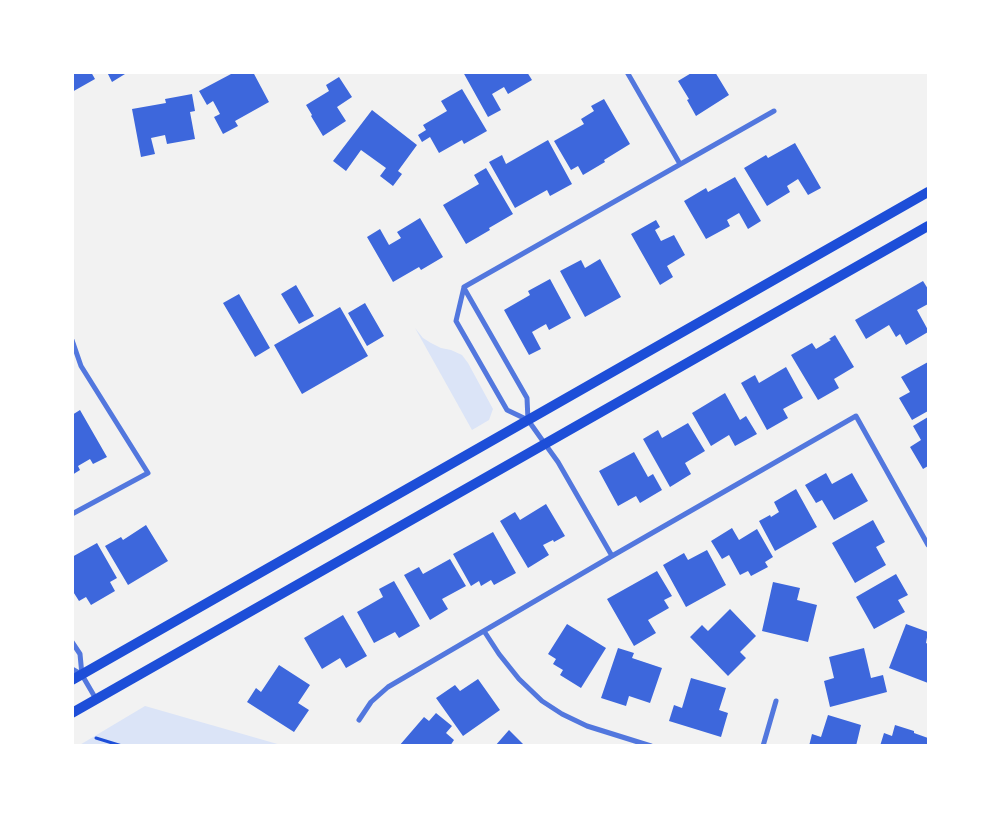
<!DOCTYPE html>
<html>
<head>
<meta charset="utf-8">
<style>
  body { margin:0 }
  #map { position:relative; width:1001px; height:818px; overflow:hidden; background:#f2f2f2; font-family:"Sofia Sans Condensed",sans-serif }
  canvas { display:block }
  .frame { position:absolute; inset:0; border:74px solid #fff; pointer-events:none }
</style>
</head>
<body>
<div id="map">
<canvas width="1001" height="818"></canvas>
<div class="frame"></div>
</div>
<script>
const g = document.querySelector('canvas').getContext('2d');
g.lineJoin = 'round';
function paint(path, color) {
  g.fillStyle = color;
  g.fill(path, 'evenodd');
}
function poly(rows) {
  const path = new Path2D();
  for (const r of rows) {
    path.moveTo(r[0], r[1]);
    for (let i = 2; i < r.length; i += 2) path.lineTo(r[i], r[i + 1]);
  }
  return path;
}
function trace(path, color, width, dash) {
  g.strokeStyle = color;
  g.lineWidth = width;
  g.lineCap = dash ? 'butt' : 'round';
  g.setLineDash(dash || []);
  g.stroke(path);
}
paint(poly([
  [415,328,423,338,431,343,441,348,451,350,462,355,468,363,493,409,489,420,472,430],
  [145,706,281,745,78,746]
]), '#dbe4f7');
paint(poly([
  [72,72,91,72,95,79,72,92],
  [107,72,124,72,125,74,112,82],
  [230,72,253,72,269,102,235,121,238,126,223,134,214,117,220,114,213,101,207,105,199,91,231,74],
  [463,72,527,72,532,80,508,94,504,87,492,94,501,110,488,117],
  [693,72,715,72,729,95,696,116,687,100,689,99,678,81],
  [339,77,352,97,337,107,346,121,323,136,311,116,312,115,306,105,329,91,326,85],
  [462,89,487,131,464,144,462,140,439,153,430,137,422,142,418,135,426,130,423,125,447,111,441,101],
  [192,94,195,111,190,112,195,139,167,144,165,135,151,138,155,154,141,157,132,109,166,103,165,99],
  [604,99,630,144,604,160,605,162,583,175,578,166,571,170,554,141,584,124,581,119,594,111,591,106],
  [372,110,417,145,398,171,402,174,393,186,380,176,386,168,361,150,346,171,333,161],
  [548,140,572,184,550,196,547,190,515,208,489,162,502,155,506,164],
  [795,143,821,188,808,195,798,179,787,186,790,192,767,206,744,168,766,155,768,158],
  [486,168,513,214,489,228,490,230,466,244,443,205,479,184,474,175],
  [735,177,761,221,748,229,739,213,727,220,730,226,706,239,684,201,706,188,708,192],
  [420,218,443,257,421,270,419,267,393,282,367,237,380,229,389,245,401,238,397,232],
  [656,220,660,227,655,230,661,241,674,235,685,255,667,266,673,277,660,285,631,234],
  [600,259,621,297,585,317,560,271,581,260,585,268],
  [550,279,571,318,549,330,546,324,532,332,541,349,529,355,504,310,530,295,528,291],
  [923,281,928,289,928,304,917,310,928,330,928,332,906,345,900,334,896,337,889,325,866,339,855,320],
  [296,285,314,316,299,324,281,294],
  [239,294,270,348,255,357,223,303],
  [365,303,384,336,367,346,348,313],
  [340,307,368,356,302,394,274,345],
  [835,335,854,367,834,379,839,388,818,400,791,355,812,343,816,349,831,340,829,339],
  [928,362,928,411,912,420,899,398,910,392,901,377],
  [786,367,803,398,783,409,788,418,767,430,741,383,755,375,759,383],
  [725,393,740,420,746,416,757,434,735,446,729,435,711,446,692,413],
  [80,410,107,457,93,464,90,459,78,466,80,470,72,475,72,415],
  [928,417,928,466,923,469,910,447,921,440,913,426],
  [688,423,705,451,685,463,691,474,670,487,643,439,658,430,662,438],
  [634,452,648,477,653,474,662,490,640,503,636,496,618,506,599,471],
  [826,473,832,484,852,473,868,501,834,520,822,500,816,503,805,485],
  [796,489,817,527,775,551,759,521,770,515,771,517,779,512,774,502],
  [546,504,565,536,554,542,553,540,543,545,549,555,528,568,500,521,515,512,520,520],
  [873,520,885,542,876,547,886,565,855,583,832,543],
  [146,525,168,561,128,585,105,546,121,537,123,540],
  [732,528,739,540,757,529,773,557,765,562,768,567,751,576,748,571,740,575,729,555,722,559,711,541],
  [493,532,516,573,494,585,491,580,481,586,479,581,471,586,453,554],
  [97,543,117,578,110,582,115,591,91,605,86,597,79,601,72,590,72,557],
  [707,550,726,585,686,607,663,565,684,553,688,560],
  [450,559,466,586,442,599,448,609,430,620,404,575,419,567,423,574],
  [657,571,672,596,664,600,669,608,648,620,656,633,634,646,607,599],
  [896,574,908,595,898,600,905,612,874,629,856,597],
  [394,581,420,626,399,638,395,632,374,643,357,612,383,597,379,589],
  [773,582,800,588,797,600,817,605,808,642,762,631],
  [730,609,756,636,740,652,746,658,728,676,690,637,702,625,708,631],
  [343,615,367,656,346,668,340,658,322,669,304,638],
  [567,624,606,648,581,688,560,675,563,670,553,664,556,659,548,654],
  [906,624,928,632,926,643,928,644,928,683,889,668],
  [618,648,634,653,632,658,662,668,650,703,629,696,626,706,601,698],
  [864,648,871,678,883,675,887,692,830,707,824,681,834,678,829,657],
  [279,665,310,685,298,703,309,710,294,732,247,702,256,688,261,692],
  [691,678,726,688,719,710,728,713,721,737,669,721,674,705,682,708],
  [478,679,500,710,463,736,436,698,455,685,460,691],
  [436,713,452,726,446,733,454,740,450,746,399,746,424,717,429,721],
  [828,715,861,725,856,746,809,746,812,734,821,737],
  [895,725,914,731,914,733,928,738,928,746,880,746,884,733,892,736],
  [509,730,525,746,495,746]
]), '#3d67dc');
trace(poly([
  [96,738,122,746]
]), '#1d4ed8', 3);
trace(poly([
  [627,72,680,164],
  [464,287,774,111],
  [464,287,456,321,507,410,528,420,545,444,558,462,612,556],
  [464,288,527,398,528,420],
  [72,340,81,366,148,473,72,514],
  [484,631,499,654,519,679,542,701,562,714,587,726,651,746],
  [72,642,80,654,82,675,96,699],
  [72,669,81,674],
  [359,720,371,702,388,687,612,556,856,416,928,545],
  [763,746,776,701]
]), '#5277de', 5);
trace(poly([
  [72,680,928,192],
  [72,713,928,226]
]), '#1d4ed8', 10);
</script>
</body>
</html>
